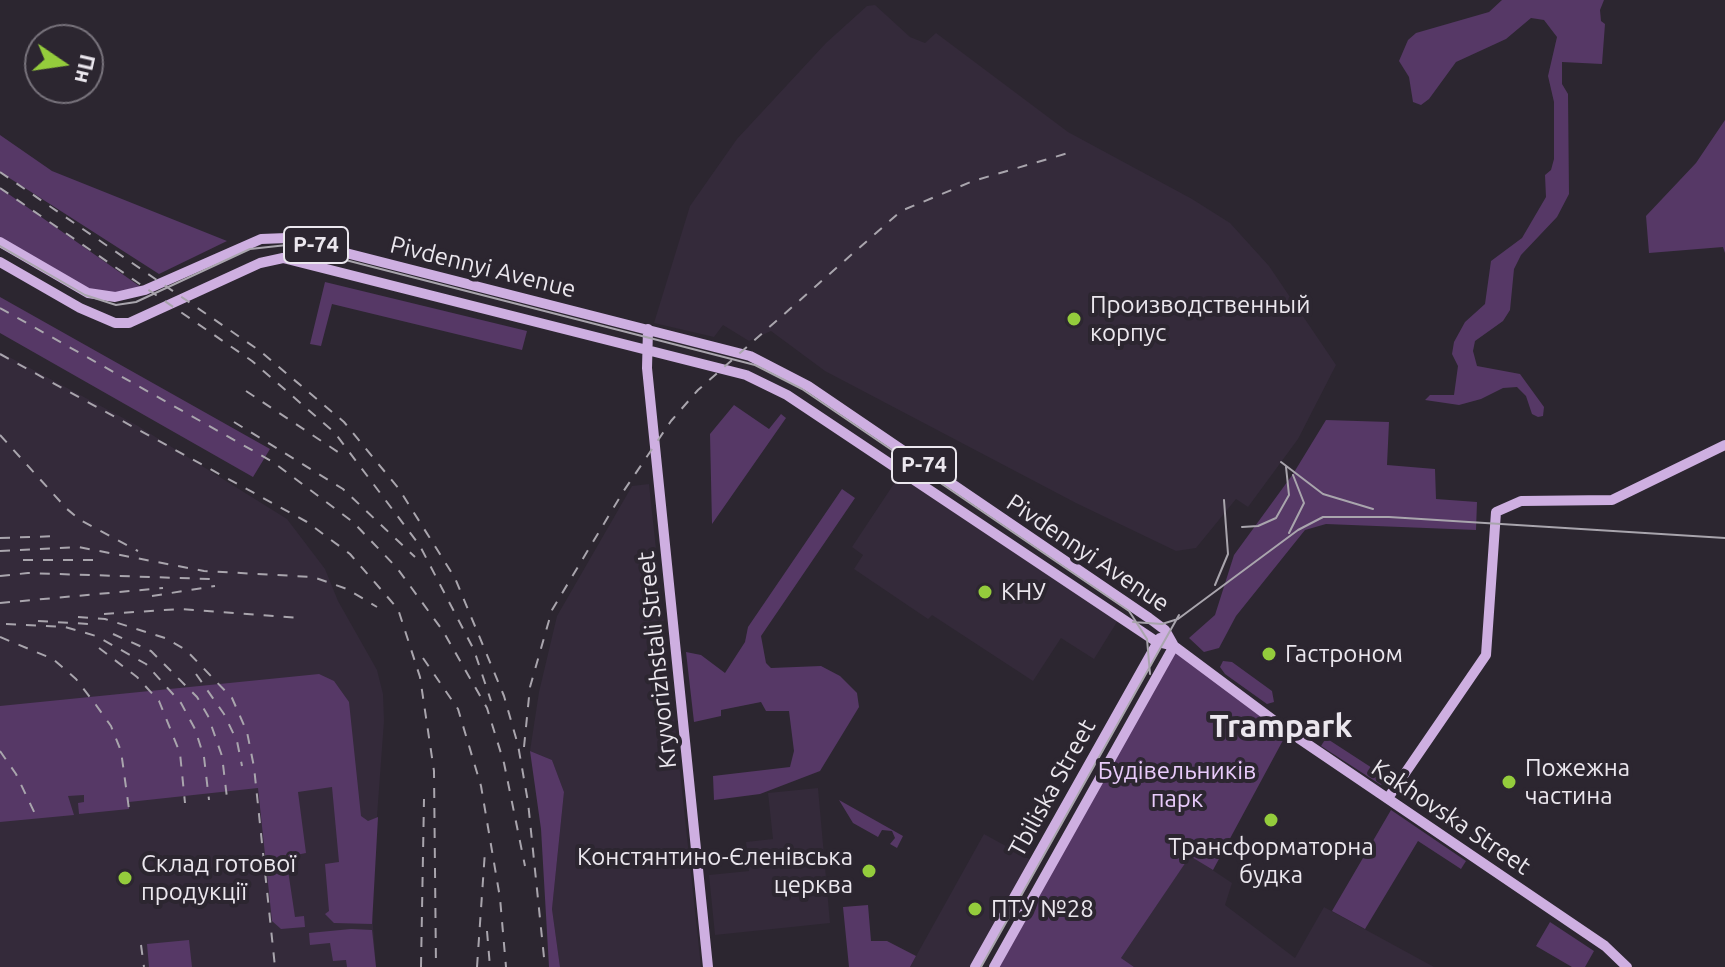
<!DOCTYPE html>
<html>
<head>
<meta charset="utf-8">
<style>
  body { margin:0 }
  #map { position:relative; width:1725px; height:967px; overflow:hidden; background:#2c2630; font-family:Ubuntu,sans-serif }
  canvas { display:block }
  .north { position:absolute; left:24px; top:24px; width:80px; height:80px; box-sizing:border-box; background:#2c2630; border:2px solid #78737c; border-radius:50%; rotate:103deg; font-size:22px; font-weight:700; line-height:32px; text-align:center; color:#ebe7ee }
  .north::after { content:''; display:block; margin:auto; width:28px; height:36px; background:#94cc3c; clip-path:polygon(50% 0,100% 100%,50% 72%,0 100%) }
</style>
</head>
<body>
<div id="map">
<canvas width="1725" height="967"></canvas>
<div class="north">Пн</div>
</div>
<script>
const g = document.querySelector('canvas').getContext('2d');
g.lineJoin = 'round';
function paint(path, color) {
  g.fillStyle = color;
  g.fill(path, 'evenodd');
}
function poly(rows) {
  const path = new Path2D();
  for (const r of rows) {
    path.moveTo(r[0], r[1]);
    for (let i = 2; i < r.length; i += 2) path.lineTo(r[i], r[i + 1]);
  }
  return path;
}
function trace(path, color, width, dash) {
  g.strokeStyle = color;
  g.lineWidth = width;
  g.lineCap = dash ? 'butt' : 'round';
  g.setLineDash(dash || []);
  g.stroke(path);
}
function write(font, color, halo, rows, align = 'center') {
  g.font = font + ' Ubuntu,sans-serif';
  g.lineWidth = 8;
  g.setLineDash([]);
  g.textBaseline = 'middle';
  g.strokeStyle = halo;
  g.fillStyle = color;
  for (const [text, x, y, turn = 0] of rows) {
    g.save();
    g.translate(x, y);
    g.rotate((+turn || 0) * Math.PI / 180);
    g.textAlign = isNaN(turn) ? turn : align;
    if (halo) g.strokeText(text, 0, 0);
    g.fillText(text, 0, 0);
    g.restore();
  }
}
paint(poly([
  [875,5,910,37,925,43,936,33,1068,132,1192,199,1230,223,1269,266,1336,365,1298,439,1248,507,1236,499,1196,548,1176,551,1076,503,825,371,771,331,749,341,723,325,714,337,654,323,690,206,737,139,826,43,867,6],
  [0,352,138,426,287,519,325,569,338,601,377,670,383,694,384,721,371,898,376,967,0,967],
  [901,473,1120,617,1094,659,1061,638,1033,681,932,615,928,619,854,569,863,555,852,547],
  [649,484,701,967,560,967,552,909,564,792,552,760,530,751,539,692,557,616,632,486],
  [818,788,830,923,715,935,709,875,749,871,746,842,773,839,768,793],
  [984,834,1033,861,975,967,910,967],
  [1190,855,1232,883,1225,905,1295,958,1324,907,1434,967,1134,967,1121,958]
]), '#342a3a');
paint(poly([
  [1502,0,1604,0,1600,10,1601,21,1605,24,1602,64,1562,62,1562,84,1568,94,1569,194,1557,217,1521,255,1514,269,1510,310,1503,321,1475,341,1473,351,1477,366,1520,374,1544,407,1543,416,1538,417,1532,414,1526,396,1517,387,1503,388,1481,399,1459,405,1425,400,1430,395,1454,395,1458,366,1452,354,1454,342,1465,322,1485,304,1491,261,1522,238,1546,197,1545,175,1551,170,1554,159,1554,102,1548,76,1557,37,1544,20,1531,18,1506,39,1456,62,1429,99,1421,105,1413,102,1409,77,1399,61,1408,40,1416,33,1489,12],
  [1725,120,1725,253,1723,247,1649,253,1646,216,1696,163],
  [0,135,52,171,227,241,159,274,0,172],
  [0,188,145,290,100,297,0,242],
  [325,282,527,331,522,350,332,304,321,346,310,344],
  [0,297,270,449,253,477,0,333],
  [734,405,769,429,781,414,786,418,712,524,710,434],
  [1326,420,1389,422,1387,465,1435,469,1436,499,1477,502,1476,530,1326,524,1305,530,1236,616,1219,648,1204,652,1189,638,1215,615,1234,555,1293,474],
  [842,489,855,498,761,636,766,663,771,668,821,666,840,676,857,693,859,707,820,771,760,794,714,800,713,776,790,767,794,751,789,711,766,711,761,702,721,710,721,716,694,722,686,652,701,655,725,673,745,642,748,627],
  [1174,646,1288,731,1213,870,1190,856,1121,958,1134,967,994,967],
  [1223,661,1232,662,1272,691,1274,702,1267,704,1225,674,1220,667],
  [319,674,334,681,349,702,361,816,368,821,378,817,372,924,334,923,325,914,329,911,325,864,339,862,332,787,298,792,306,853,286,857,295,917,304,916,305,927,281,929,272,921,258,788,129,802,129,809,79,814,78,803,84,802,84,795,68,796,74,815,0,822,0,706],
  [1326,738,1386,777,1381,785,1321,746],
  [530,751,552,760,564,792,552,909,560,967,549,967,541,829],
  [839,800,903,836,897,848,890,844,895,838,892,831,882,830,878,837,853,823],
  [1391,810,1466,861,1461,869,1418,841,1365,929,1332,911],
  [868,905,871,941,887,941,916,956,910,967,849,967,843,907],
  [1550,922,1594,951,1585,967,1572,967,1536,946],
  [351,929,372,930,376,967,347,967,346,960,333,961,330,943,310,945,309,933],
  [189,940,192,967,149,967,147,944]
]), '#563866');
trace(poly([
  [0,242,88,293,115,297,145,290,261,239,287,238,750,356,808,386,1149,618,1165,630,1174,646],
  [0,262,80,308,115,323,129,323,260,263,283,258,746,375,787,395,1157,642,1174,646,1288,731,1605,946,1627,967],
  [648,329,647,368,708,967],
  [1388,798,1486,655,1496,512,1521,501,1612,500,1725,445],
  [975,967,1160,638],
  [994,967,1174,646]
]), '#ceafe1', 10);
trace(poly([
  [0,246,85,295,116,305,136,302,250,249,287,245,755,365,802,389,1129,611,1147,639,1150,674],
  [1281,462,1323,494,1373,509],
  [1242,527,1258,526,1276,518,1289,495,1286,467],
  [1289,533,1304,503,1293,475],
  [1215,585,1228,554,1224,500],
  [1133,622,1162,624,1178,619,1298,530,1323,517,1389,517,1725,538],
  [981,967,1179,615]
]), '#a9a5ad', 2);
trace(poly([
  [0,172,260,351,344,422,399,489,455,578,504,696,518,745,528,802,545,967],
  [0,188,252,361,335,433,420,546,474,650,491,701],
  [0,308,273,462,353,522,397,568,443,631,487,708,504,763,525,866],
  [0,354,307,522,350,554,398,609,420,677,434,771,436,967],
  [246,391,344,456],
  [234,422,343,489,415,557],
  [0,435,67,509,80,520,138,551],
  [0,538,59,536],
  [0,551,78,547,204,571,313,577,347,589,377,607],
  [23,560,103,560],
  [0,576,28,573,210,579],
  [152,596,215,586],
  [0,603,163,588],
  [104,614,181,609,299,618],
  [78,617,105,619,165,638,186,650,232,698,247,732,254,767,275,967],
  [38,621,90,624],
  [6,624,65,627,96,636,146,664,181,703,195,729,204,757,209,800],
  [113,634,151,651,197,697,208,716,222,756,227,798],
  [0,637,53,659,76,679,96,705,111,726,121,751,129,809],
  [99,648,137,677,159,701,180,753,185,803],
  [423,658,458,709,481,786,500,898,506,967],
  [196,674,224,714,237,741,242,766],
  [524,747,530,687,552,610,623,492,671,421,698,390,901,211,973,181,1075,151],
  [0,751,16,774,37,818],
  [487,931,490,967],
  [141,945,144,967],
  [421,967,424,799],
  [477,967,485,851]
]), '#a9a5ad', 2, [10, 10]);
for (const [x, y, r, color] of [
  [1074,319,8,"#94cc3c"],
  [985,592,8,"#94cc3c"],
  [1269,654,8,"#94cc3c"],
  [1509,782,8,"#94cc3c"],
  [1271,820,8,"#94cc3c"],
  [869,871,8,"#94cc3c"],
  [125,878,8,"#94cc3c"],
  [975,909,8,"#94cc3c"]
]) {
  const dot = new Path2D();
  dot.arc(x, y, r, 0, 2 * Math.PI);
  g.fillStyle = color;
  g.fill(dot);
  trace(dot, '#2c2630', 3);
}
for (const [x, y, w] of [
  [316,245,64],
  [924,465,64]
]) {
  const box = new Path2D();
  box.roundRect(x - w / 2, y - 18, w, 36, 6);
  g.fillStyle = '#2c2630';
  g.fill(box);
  trace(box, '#ebe7ee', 2);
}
write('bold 22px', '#ebe7ee', null, [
  ["Р-74",316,245],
  ["Р-74",924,465]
]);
write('24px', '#ebe7ee', '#2c2630', [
  ["Pivdennyi Avenue",483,267,14],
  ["Pivdennyi Avenue",1088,553,34],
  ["Kryvorizhstali Street",657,660,-96],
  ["Tbiliska Street",1052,788,-61],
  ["Kakhovska Street",1451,817,34]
]);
write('24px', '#ebe7ee', '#2c2630', [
  ["Производственный",1090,305],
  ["корпус",1090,333],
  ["КНУ",1001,592],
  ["Гастроном",1285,654],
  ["Пожежна",1525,768],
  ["частина",1525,796],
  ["Трансформаторна",1271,847,"center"],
  ["будка",1271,875,"center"],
  ["Констянтино-Єленівська",853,857,"right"],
  ["церква",853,885,"right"],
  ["Склад готової",141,864],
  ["продукції",141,892],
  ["ПТУ №28",991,909]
], 'left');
write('24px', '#e9cbfb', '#2c2630', [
  ["Будівельників",1177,771],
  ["парк",1177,799]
]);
write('bold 32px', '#ebe7ee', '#2c2630', [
  ["Trampark",1281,726]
]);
</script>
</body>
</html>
